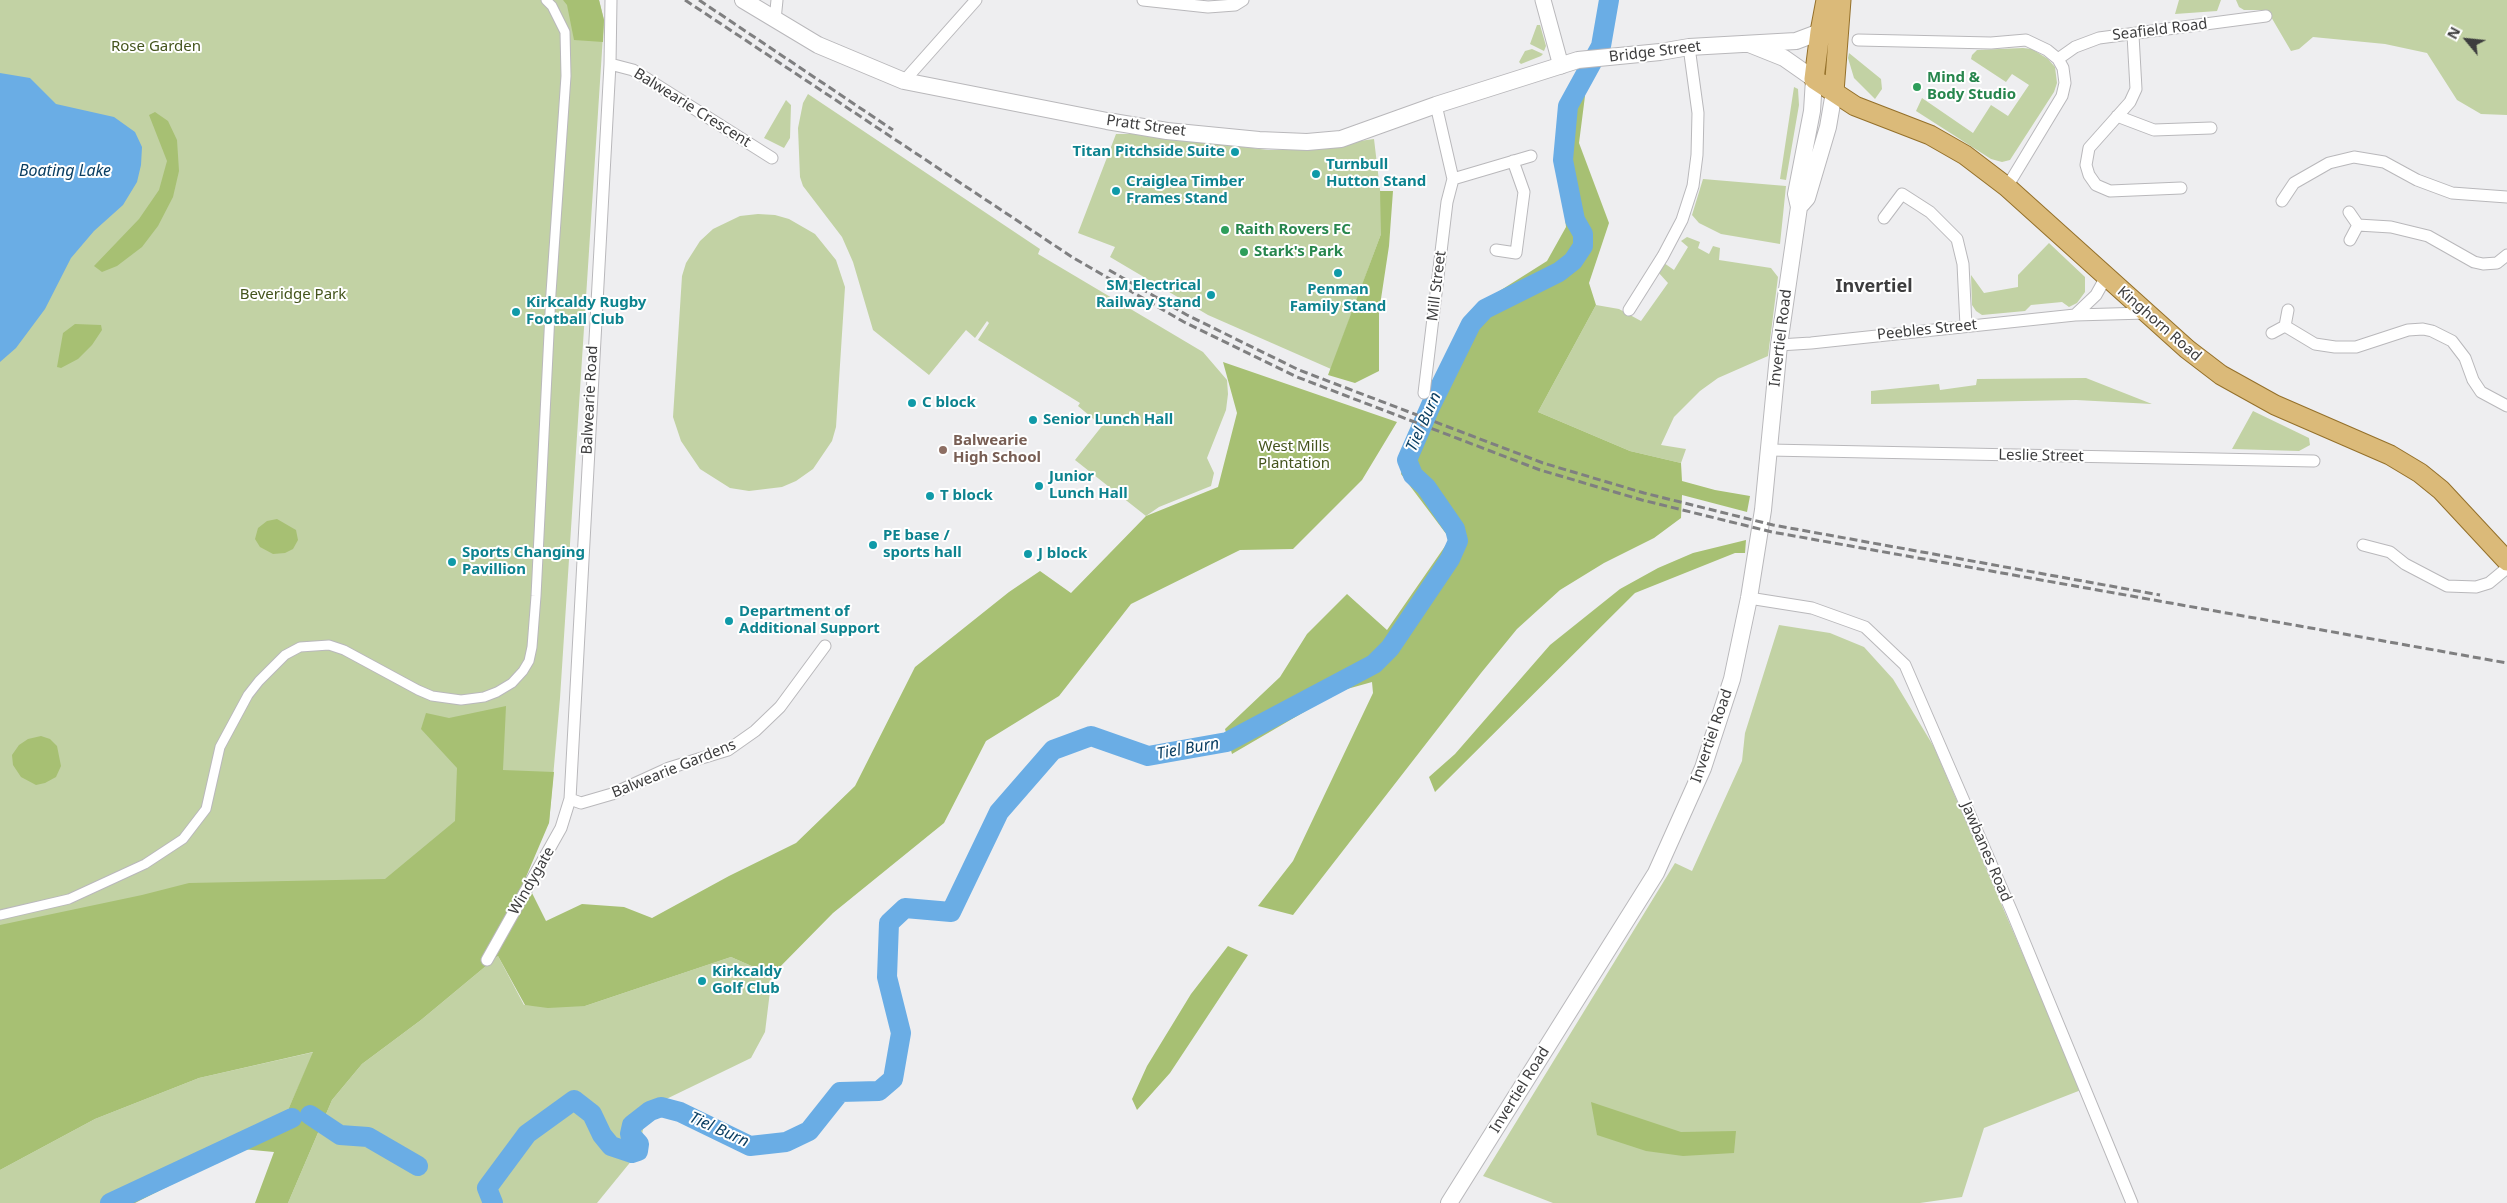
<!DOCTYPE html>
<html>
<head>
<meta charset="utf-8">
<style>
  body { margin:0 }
  #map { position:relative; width:2507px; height:1203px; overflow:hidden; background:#eeeef0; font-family:"Noto Sans",sans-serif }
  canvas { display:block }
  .north { position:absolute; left:2442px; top:15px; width:50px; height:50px; -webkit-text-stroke:4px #fff; paint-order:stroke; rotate:298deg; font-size:14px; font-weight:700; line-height:20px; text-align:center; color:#3d3d3e }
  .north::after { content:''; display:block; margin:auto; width:18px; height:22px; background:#3d3d3e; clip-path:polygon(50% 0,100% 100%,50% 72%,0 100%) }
</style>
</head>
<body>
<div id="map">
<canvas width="2507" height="1203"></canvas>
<div class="north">N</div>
</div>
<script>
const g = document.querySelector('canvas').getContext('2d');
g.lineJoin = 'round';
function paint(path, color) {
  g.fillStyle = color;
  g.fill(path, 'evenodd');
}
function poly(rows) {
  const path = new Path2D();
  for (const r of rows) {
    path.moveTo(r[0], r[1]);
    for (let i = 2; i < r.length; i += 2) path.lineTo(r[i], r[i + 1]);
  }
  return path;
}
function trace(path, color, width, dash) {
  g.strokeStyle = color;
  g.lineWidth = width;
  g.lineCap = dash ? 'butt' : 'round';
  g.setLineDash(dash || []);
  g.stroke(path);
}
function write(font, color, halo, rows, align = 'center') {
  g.font = font + ' "Noto Sans",sans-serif';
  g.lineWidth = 4;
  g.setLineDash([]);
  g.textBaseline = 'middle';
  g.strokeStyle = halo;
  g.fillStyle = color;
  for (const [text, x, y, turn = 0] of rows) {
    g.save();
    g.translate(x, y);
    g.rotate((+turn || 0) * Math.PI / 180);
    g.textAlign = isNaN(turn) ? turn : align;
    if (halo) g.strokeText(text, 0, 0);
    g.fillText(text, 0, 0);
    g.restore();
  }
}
paint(poly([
  [0,0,599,0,604,20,560,698,549,823,0,1145],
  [2179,0,2221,0,2217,11,2175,14],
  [2236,0,2507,0,2507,115,2481,114,2457,100,2427,53,2385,44,2313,37,2299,49,2291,51,2267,10,2244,10,2239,7],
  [1537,25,1540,25,1546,46,1544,51,1530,44],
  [2023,48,2032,49,2048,59,2055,67,2057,83,2054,92,2010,160,2002,162,1991,159,1916,111,1922,98,1973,133,1991,105,2008,116,2029,85,2012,74,2006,82,1971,59,1972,55,1977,50],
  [1532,49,1543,54,1541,56,1521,64,1519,62,1525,51],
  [1849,53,1881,79,1882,89,1875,99,1854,78,1848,58],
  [1794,87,1798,89,1799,105,1786,180,1780,179],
  [808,94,1040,249,1038,254,1203,352,1227,380,1228,394,1226,410,1207,458,1214,473,1211,486,1159,507,1146,516,1075,460,1102,426,1078,406,1080,403,978,340,989,323,987,321,975,338,966,330,929,375,873,330,853,262,842,237,803,186,800,177,798,128,803,103],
  [786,100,791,105,790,138,784,148,764,138],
  [1116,134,1143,134,1268,150,1294,150,1374,139,1381,198,1381,234,1331,369,1208,315,1110,257,1115,247,1078,233],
  [1703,179,1786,186,1780,244,1721,234,1699,223,1692,215],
  [758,214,775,215,789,219,815,234,836,260,845,287,836,427,832,441,813,469,796,481,782,487,749,491,730,488,700,469,681,441,673,417,682,276,686,263,700,241,713,229,740,216],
  [1687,237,1700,242,1698,248,1709,254,1713,246,1720,248,1719,260,1771,268,1778,277,1768,356,1718,378,1700,391,1674,417,1661,445,1686,449,1681,463,1630,451,1538,412,1596,305,1619,309,1641,321,1668,283,1658,272,1664,263,1674,270,1688,247,1681,241],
  [2049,243,2085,277,2085,292,2077,303,2069,307,2062,302,2031,305,2025,311,1982,315,1976,311,1972,305,1971,275,1984,293,2018,287,2018,275],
  [2086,378,2152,404,2076,400,1871,404,1871,391,1939,384,1940,390,1976,385,1977,379],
  [2253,411,2309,438,2310,445,2299,451,2232,449],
  [1779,625,1830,633,1864,647,1893,679,1934,747,2081,1090,1984,1128,1962,1197,1920,1203,1553,1203,1483,1176,1675,863,1692,871,1742,761,1745,733],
  [498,956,524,1005,585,1006,731,957,772,975,765,1032,751,1058,658,1103,644,1126,637,1154,597,1203,288,1203,332,1100,362,1064,421,1020],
  [314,1052,288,1110,100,1203,0,1203,0,1170,95,1119,199,1078]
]), '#c2d2a4');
paint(poly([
  [563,0,599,0,604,20,603,42,574,40,567,5],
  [1571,85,1585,96,1579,143,1609,223,1589,283,1596,305,1538,412,1630,451,1681,463,1682,481,1715,490,1750,496,1747,512,1682,495,1681,518,1654,538,1604,563,1560,590,1517,629,1481,673,1293,915,1258,906,1293,861,1373,693,1372,682,1340,691,1232,754,1225,729,1280,677,1307,634,1347,594,1387,630,1450,539,1401,474,1405,457,1461,330,1482,302,1547,261,1566,227,1557,142],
  [155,112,168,121,177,140,179,171,173,197,158,226,142,247,117,266,102,272,94,266,139,219,159,190,167,161,149,115],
  [1380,191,1393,191,1389,246,1379,312,1379,371,1355,383,1328,375,1381,234],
  [75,324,101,325,102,330,92,345,78,359,61,368,57,367,63,333],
  [1223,362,1397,422,1362,480,1293,549,1240,550,1131,604,1059,696,986,741,944,823,833,913,772,975,731,957,585,1006,548,1008,525,1005,498,956,421,1020,362,1064,332,1100,288,1203,255,1203,274,1152,242,1149,135,1203,100,1203,288,1110,313,1052,199,1078,95,1119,0,1170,0,925,142,895,189,883,385,879,455,821,457,768,421,729,426,713,449,718,506,706,503,770,554,772,549,823,523,884,531,891,546,921,582,904,624,907,652,918,729,876,796,843,855,786,915,667,1009,592,1040,571,1071,593,1146,516,1218,487,1237,413],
  [277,519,296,530,298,540,293,549,285,553,273,554,260,547,255,539,258,528,267,521],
  [1746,540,1745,553,1735,553,1635,593,1435,792,1429,777,1455,754,1550,645,1620,589,1658,568,1693,553],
  [41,736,50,739,57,746,61,766,56,777,45,783,36,785,21,777,13,765,12,755,19,745,28,739],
  [1228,946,1248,955,1170,1073,1137,1110,1132,1099,1147,1066,1191,994],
  [1591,1102,1681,1132,1736,1131,1734,1153,1683,1156,1646,1151,1597,1135]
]), '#a7c073');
paint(poly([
  [0,73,30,78,56,104,114,117,135,132,142,147,141,165,137,182,123,205,94,231,71,258,45,309,16,348,0,362]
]), '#6aade5');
trace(poly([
  [310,1115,340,1135,368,1137,418,1166],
  [110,1203,292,1118],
  [493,1203,487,1188,527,1134,574,1100,592,1114,602,1135,611,1146,632,1153,638,1151,639,1144,630,1134,632,1125,650,1111,661,1107,680,1112,750,1146,786,1142,809,1131,840,1092,879,1091,893,1079,901,1033,887,977,889,923,905,908,951,912,999,812,1053,750,1091,736,1148,756,1227,742,1374,664,1390,648,1450,559,1458,541,1455,529,1426,487,1413,475,1407,460,1431,405,1471,324,1485,309,1559,272,1573,261,1583,246,1583,234,1575,220,1563,160,1568,106,1601,46,1609,0]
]), '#6aade5', 20);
const pedestrian = poly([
  [0,915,69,899,145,864,183,839,206,809,220,747,248,695,259,681,285,655,300,647,329,645,344,650,418,690,432,696,461,700,484,697,497,692,512,683,523,671,529,661,532,647,536,596,551,293,566,76,565,32,552,6,546,0]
]);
const minor = poly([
  [1143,0,1208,7,1235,5,1243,0],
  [775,20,777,0],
  [2133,35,2136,89,2130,102,2089,148,2086,165,2089,175,2096,185,2110,191,2181,188],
  [1858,40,1991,43,2026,40,2047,50,2058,59,2063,68,2065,83,2062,96,2007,187],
  [2058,59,2075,47,2099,38,2266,16],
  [610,64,633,70,772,158],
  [904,81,976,0],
  [2117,116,2154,130,2211,128],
  [1453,179,1531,156],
  [2282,201,2294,183,2329,163,2354,157,2384,162,2417,180,2452,193,2507,197],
  [2349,212,2358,225,2350,240],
  [1884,218,1902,194,1930,212,1957,239,1963,264,1966,326],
  [2358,225,2391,227,2428,236,2474,262,2483,264,2497,263,2507,255],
  [1496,250,1516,253,1524,192,1513,161],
  [1629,310,1663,256,1682,220,1693,186,1697,155,1698,113,1689,47],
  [2075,315,2096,295,2106,277],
  [2285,326,2315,344,2335,347,2356,347,2408,330,2423,329,2432,331,2452,341,2465,358,2473,380,2481,392,2507,406],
  [2272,333,2285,326,2288,310],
  [1779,345,1811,343,2075,315,2146,313],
  [1424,393,1447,202,1453,179,1436,105],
  [1769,450,2314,461],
  [2363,545,2390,552,2405,564,2447,586,2476,587,2489,583,2507,568],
  [1749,598,1812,608,1865,627,1905,665,2012,912,2132,1203],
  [570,799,581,803,612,794,669,768,728,750,755,731,780,707,825,646],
  [487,960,561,828,570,799,610,64,611,0]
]);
const tertiary = poly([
  [1543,0,1561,66]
]);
const secondary = poly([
  [743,0,818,45,904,81,1107,121,1167,131,1259,140,1307,142,1341,139,1436,105,1578,60,1660,52,1689,47,1796,41,1820,32],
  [1799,207,1807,198,1828,127,1834,92],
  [1449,1203,1656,873,1703,768,1732,679,1749,598,1763,510,1779,345,1799,207,1796,194,1812,111,1814,79,1784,58,1749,44]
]);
const primary = poly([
  [1814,79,1855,106,1930,135,1965,155,2007,187,2187,349,2221,375,2275,405,2390,455,2420,473,2441,490,2507,561],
  [1814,79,1820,32,1826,0],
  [1834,92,1841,0]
]);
trace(pedestrian, '#b9b8bb', 11);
trace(minor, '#b9b8bb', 13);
trace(tertiary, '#b9b8bb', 17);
trace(secondary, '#b9b8bb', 18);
trace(primary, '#94702a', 21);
trace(pedestrian, '#fff', 9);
trace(minor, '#fff', 11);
trace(tertiary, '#fff', 15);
trace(secondary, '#fff', 16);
trace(primary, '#dbba79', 19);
trace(poly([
  [685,0,1072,257,1184,322,1297,377,1540,470,1642,500,1772,532,2507,663],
  [699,0,893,130],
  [1109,270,1187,315,1299,370,1543,463,1644,493,1773,525,2160,595]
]), '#7f7f80', 3, [8, 4]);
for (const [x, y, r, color] of [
  [1917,87,5,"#2e9e5b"],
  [1235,152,5,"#0f9aa8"],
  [1316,174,5,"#0f9aa8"],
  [1116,191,5,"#0f9aa8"],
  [1225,230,5,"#2e9e5b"],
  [1244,252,5,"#2e9e5b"],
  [1338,273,5,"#0f9aa8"],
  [1211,295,5,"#0f9aa8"],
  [516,312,5,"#0f9aa8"],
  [912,403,5,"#0f9aa8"],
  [1033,420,5,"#0f9aa8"],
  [943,450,5,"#8d6e63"],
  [1039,486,5,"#0f9aa8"],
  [930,496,5,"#0f9aa8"],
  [873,545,5,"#0f9aa8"],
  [1028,554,5,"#0f9aa8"],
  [452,562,5,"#0f9aa8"],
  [729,621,5,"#0f9aa8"],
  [702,981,5,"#0f9aa8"]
]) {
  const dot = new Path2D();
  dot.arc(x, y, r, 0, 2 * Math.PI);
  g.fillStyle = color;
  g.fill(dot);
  trace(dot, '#fff', 2);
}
write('15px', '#3d3d3e', '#fff', [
  ["Seafield Road",2160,30,-7],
  ["Bridge Street",1655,52,-7],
  ["Balwearie Crescent",692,108,32],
  ["Pratt Street",1146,126,8],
  ["Mill Street",1437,286,-83],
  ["Kinghorn Road",2159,324,41],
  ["Peebles Street",1927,330,-6],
  ["Invertiel Road",1781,338,-83],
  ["Balwearie Road",590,400,-87],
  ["Leslie Street",2041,456,1],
  ["Invertiel Road",1712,736,-71],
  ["Balwearie Gardens",674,769,-22],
  ["Jawbanes Road",1986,852,67],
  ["Windygate",532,881,-60],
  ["Invertiel Road",1520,1090,-58]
]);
write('15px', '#44541d', '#fff', [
  ["Rose Garden",156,47],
  ["Beveridge Park",293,295],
  ["West Mills",1294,447],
  ["Plantation",1294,464]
]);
write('bold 15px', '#27864d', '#fff', [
  ["Mind &",1927,78],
  ["Body Studio",1927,95],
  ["Raith Rovers FC",1235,230],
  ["Stark's Park",1254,252]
], 'left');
write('bold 15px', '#0d838f', '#fff', [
  ["Titan Pitchside Suite",1225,152,"right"],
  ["Turnbull",1326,165],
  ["Hutton Stand",1326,182],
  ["Craiglea Timber",1126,182],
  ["Frames Stand",1126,199],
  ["SM Electrical",1201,286,"right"],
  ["Railway Stand",1201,303,"right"],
  ["Penman",1338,290,"center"],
  ["Family Stand",1338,307,"center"],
  ["Kirkcaldy Rugby",526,303],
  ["Football Club",526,320],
  ["C block",922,403],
  ["Senior Lunch Hall",1043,420],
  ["Junior",1049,477],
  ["Lunch Hall",1049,494],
  ["T block",940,496],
  ["PE base /",883,536],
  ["sports hall",883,553],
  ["Sports Changing",462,553],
  ["Pavillion",462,570],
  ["J block",1038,554],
  ["Department of",739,612],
  ["Additional Support",739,629],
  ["Kirkcaldy",712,972],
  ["Golf Club",712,989]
], 'left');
write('bold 15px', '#785e54', '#fff', [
  ["Balwearie",953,441],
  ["High School",953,458]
], 'left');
write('italic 16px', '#0b3f63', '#fff', [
  ["Boating Lake",65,171],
  ["Tiel Burn",1424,422,-66],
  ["Tiel Burn",1188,749,-10],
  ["Tiel Burn",719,1130,24]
]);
write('bold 18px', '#3d3d3e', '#fff', [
  ["Invertiel",1874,287]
]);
</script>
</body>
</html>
